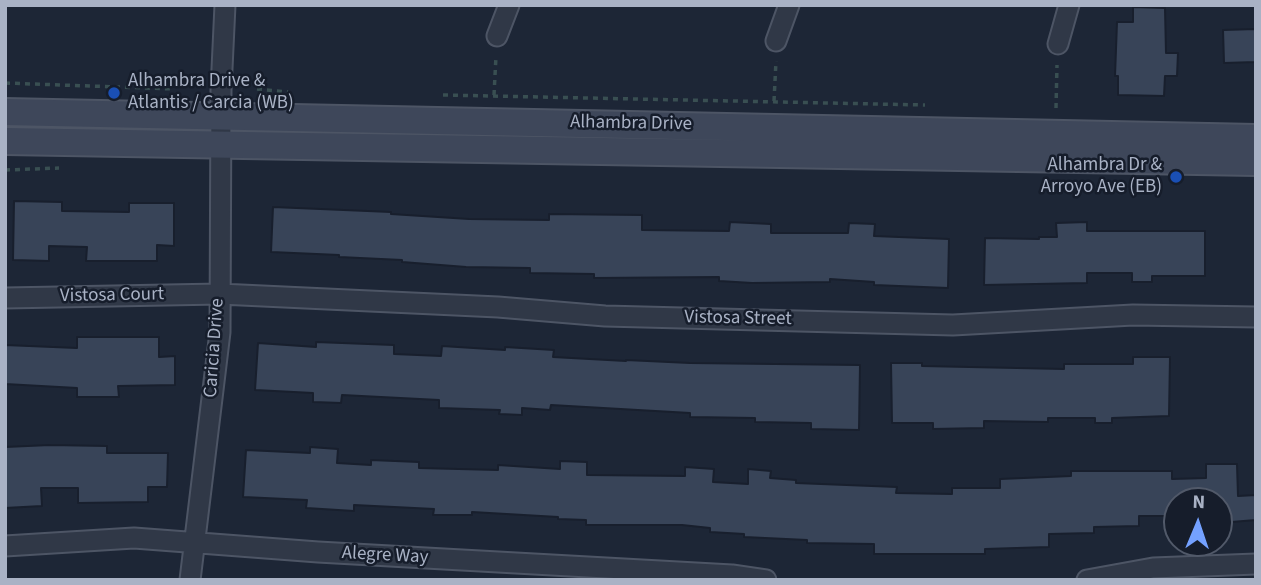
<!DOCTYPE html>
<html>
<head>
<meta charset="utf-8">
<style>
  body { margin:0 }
  #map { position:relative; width:1261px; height:585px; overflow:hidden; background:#1d2636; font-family:"Source Sans 3",sans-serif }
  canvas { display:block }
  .frame { position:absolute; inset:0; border:7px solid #a9b2c5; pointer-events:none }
  .north { position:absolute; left:1163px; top:487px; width:70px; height:70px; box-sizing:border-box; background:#161d2b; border:2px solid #515969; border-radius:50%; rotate:2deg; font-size:19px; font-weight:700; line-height:28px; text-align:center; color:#a9b2c5 }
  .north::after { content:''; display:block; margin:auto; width:24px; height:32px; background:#74a1ff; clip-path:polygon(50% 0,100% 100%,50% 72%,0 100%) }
</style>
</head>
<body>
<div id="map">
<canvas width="1261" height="585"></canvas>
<div class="frame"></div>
<div class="north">N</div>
</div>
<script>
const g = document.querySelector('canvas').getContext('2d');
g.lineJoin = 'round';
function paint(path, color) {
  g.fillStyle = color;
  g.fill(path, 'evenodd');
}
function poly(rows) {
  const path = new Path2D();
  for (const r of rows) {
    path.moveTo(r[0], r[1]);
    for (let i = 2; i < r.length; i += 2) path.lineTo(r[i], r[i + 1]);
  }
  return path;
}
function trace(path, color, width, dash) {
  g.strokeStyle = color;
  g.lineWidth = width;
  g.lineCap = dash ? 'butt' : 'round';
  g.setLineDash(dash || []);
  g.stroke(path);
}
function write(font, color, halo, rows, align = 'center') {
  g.font = font + ' "Source Sans 3",sans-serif';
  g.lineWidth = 5;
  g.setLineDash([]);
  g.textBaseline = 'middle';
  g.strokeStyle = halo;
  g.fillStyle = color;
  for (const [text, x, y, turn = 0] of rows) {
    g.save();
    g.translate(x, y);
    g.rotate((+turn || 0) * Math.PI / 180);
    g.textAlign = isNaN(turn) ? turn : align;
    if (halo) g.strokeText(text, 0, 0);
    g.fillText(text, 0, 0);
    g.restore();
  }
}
const building = poly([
  [1133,7,1165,8,1166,53,1178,53,1177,76,1165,76,1164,96,1118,95,1118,76,1115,76,1117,22,1133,22,1133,7],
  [1256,29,1256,62,1224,63,1223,30,1256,29],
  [14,201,62,202,62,211,129,212,129,203,174,203,174,246,157,245,157,261,86,261,87,247,49,246,49,261,13,260,14,201],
  [273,207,391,212,391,214,469,219,549,220,549,214,642,215,642,230,729,231,730,222,771,224,771,233,848,233,849,223,875,224,874,236,949,239,948,288,874,285,874,282,830,279,830,282,752,283,719,281,719,277,594,278,594,274,530,273,530,268,466,267,402,262,402,260,339,257,339,255,271,252,273,207],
  [1087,222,1087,231,1205,231,1205,276,1152,276,1152,282,1132,282,1132,273,1087,273,1087,283,984,285,985,238,1039,239,1039,237,1057,237,1056,223,1087,222],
  [77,337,159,337,159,357,175,356,175,385,118,386,119,397,77,397,77,388,5,384,5,345,77,348,77,337],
  [316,342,394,345,394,354,441,356,442,346,505,350,505,347,554,350,553,357,626,361,626,360,690,363,860,365,859,430,811,429,811,423,755,422,755,418,690,417,690,413,551,405,550,410,522,408,522,415,499,414,500,410,439,408,439,400,342,395,341,403,313,402,313,393,255,390,258,343,316,347,316,342],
  [1133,357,1170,357,1169,416,1112,418,1112,423,1095,423,1095,418,1048,418,1048,422,984,421,984,428,933,429,933,423,892,423,891,363,922,363,922,366,1064,369,1064,364,1133,364,1133,357],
  [50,445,107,446,107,453,168,453,167,487,148,487,148,502,78,503,78,488,41,488,42,506,5,508,5,447,50,445],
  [310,447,338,449,337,463,371,465,371,460,419,462,419,468,498,470,498,465,560,469,560,461,587,462,587,475,685,476,685,467,714,469,713,482,748,484,748,469,771,471,770,478,796,480,796,483,897,487,896,493,952,494,952,488,1000,488,1000,479,1071,476,1071,471,1172,471,1172,479,1206,478,1206,464,1237,464,1238,496,1256,495,1256,520,1219,523,1219,501,1172,501,1172,516,1139,516,1139,526,1094,527,1094,533,1049,534,1049,547,985,549,985,554,874,554,874,544,807,543,807,540,744,537,744,534,710,532,710,528,682,525,586,525,586,520,558,519,558,517,472,512,472,515,433,515,434,509,354,505,354,511,306,508,307,500,243,497,246,450,310,453,310,447]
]);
paint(building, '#384458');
trace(building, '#181f2d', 2);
const street = poly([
  [497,36,509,5],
  [776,41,789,5],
  [1058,44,1069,5],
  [5,298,220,294,498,307,605,316,953,325,1133,315,1256,317],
  [5,546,134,538,318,552,732,575,766,580],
  [190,580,220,332,221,90,225,5],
  [1087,580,1153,568,1256,564]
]);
const secondary = poly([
  [5,112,1256,138],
  [5,141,1256,162]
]);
trace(street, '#4d5565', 23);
trace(secondary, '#4d5565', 30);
trace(poly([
  [5,83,174,89],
  [257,89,288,92],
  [443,95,925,105],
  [494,95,496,56],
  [774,101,776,61],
  [1056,108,1057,65],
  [5,170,59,168]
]), '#394f52', 3.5, [5, 5]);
trace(street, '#303847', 19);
trace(secondary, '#3e475a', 26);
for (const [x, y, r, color] of [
  [114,93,7,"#1a4fb4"],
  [1176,177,7,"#1a4fb4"]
]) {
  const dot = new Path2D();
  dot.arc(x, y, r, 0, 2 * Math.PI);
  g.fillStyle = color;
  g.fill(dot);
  trace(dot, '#161d2b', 2.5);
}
write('19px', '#a9b2c5', '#161d2b', [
  ["Alhambra Drive &",128,82],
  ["Atlantis / Carcia (WB)",128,104],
  ["Alhambra Dr &",1162,166,"right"],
  ["Arroyo Ave (EB)",1162,188,"right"]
], 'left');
write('19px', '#a9b2c5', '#161d2b', [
  ["Alhambra Drive",631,124,1],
  ["Vistosa Court",112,296,-1],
  ["Vistosa Street",738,319,1],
  ["Caricia Drive",215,348,-86],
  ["Alegre Way",385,556,3]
]);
</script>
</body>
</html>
